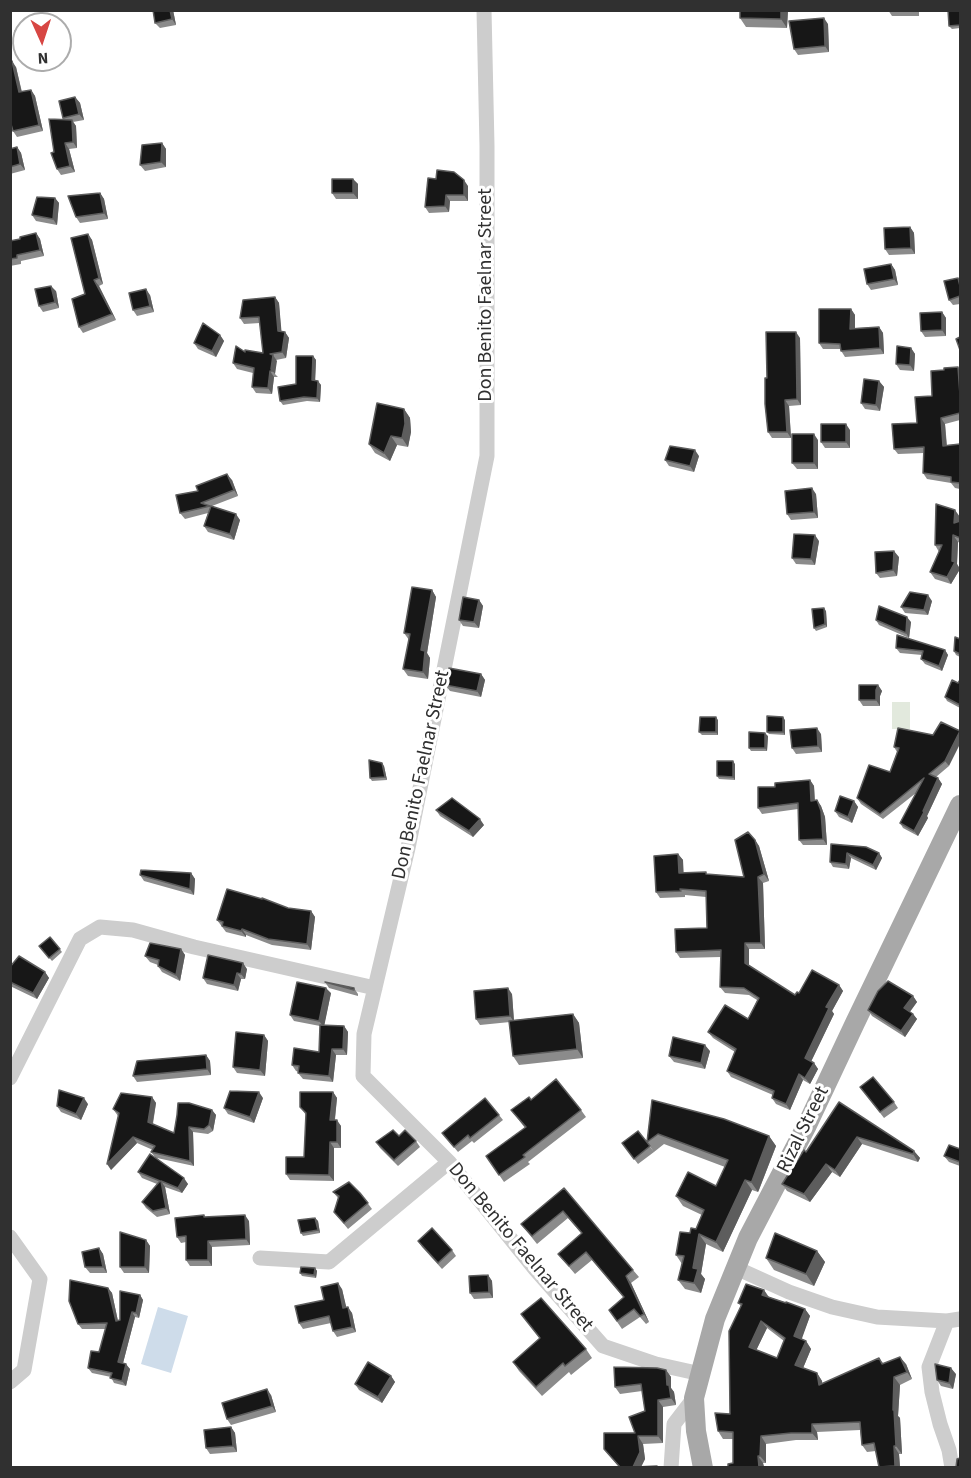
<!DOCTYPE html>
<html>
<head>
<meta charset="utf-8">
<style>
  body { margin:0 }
  #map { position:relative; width:971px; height:1478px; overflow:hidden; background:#fff; font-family:"Source Sans 3",sans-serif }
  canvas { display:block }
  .frame { position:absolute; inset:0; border:12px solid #303030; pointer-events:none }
  .north { position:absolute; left:12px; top:12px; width:60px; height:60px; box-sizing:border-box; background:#fff; border:2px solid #acacac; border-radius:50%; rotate:177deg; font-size:16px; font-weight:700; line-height:24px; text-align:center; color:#303030 }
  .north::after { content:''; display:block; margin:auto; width:21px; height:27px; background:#d74643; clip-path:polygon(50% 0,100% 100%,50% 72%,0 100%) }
</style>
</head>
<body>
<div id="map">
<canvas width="971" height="1478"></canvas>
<div class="frame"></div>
<div class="north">N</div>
</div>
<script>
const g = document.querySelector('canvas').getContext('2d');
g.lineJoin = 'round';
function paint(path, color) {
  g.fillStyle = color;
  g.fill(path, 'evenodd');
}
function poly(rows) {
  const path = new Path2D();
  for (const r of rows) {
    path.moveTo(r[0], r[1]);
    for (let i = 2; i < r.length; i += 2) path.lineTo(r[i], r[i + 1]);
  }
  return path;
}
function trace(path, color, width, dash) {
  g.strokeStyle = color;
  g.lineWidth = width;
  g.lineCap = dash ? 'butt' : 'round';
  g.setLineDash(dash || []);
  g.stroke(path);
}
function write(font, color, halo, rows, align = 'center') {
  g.font = font + ' "Source Sans 3",sans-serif';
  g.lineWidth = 6;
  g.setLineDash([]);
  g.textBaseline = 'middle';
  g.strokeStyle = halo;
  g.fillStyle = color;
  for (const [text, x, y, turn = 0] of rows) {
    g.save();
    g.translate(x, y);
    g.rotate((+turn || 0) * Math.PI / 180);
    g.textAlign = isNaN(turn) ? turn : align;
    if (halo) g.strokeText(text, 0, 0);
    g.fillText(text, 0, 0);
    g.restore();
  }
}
paint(poly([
  [892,702,910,702,910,729,892,729]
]), '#e2e9dd');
paint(poly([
  [158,1307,188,1316,171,1373,141,1364]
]), '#cedcea');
trace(poly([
  [484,10,487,146,487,456,408,848,364,1034,363,1076,449,1162,535,1269,603,1346,656,1364,701,1374],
  [10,1078,80,939,100,927,133,930,194,947,375,988],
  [10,1237,40,1279,24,1370,10,1382],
  [260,1258,329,1262,449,1162],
  [736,1268,789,1292,832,1307,877,1317,947,1321,960,1319],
  [947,1321,929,1367,932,1392,940,1424,949,1450,952,1468],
  [671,1468,674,1424,694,1398]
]), '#cdcdcd', 15);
trace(poly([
  [703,1468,696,1431,694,1398,715,1319,748,1238,807,1125,855,1023,960,805]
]), '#a8a8a8', 20);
paint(poly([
  [153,10,173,10,176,25,160,28,155,23],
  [788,10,787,28,746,27,740,18],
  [888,10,919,10,919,16,892,16],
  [960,10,960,28,952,29,949,26],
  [828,24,829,52,798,55,794,49],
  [24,29,24,54,23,54,19,48],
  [16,67,22,92,31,90,35,96,43,131,17,137,13,131],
  [75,97,80,103,84,120,73,122,76,126,77,148,69,149,75,172,61,175,57,169,54,152,64,120,63,118],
  [162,143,166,149,166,167,145,171,140,165],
  [17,147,21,153,25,170,10,174,10,149],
  [428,178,468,186,468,201,450,201,449,212,429,213,425,207],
  [353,179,358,184,358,199,336,199,332,193],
  [100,193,104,199,108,219,80,223,76,217],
  [55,198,59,203,57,225,36,221,32,215],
  [910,227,914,233,915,254,889,255,885,249],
  [36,233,40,239,44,256,21,261,21,264,10,266,10,241,20,239],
  [88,234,92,240,103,284,99,286,116,320,83,333,79,327,85,294],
  [891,264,895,270,898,285,871,290,867,284],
  [960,281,960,304,953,305,949,300],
  [56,291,59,308,43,312,39,306],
  [150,295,154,312,137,316,133,310],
  [275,297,279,303,281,332,285,332,289,338,286,358,276,360,275,374,278,377,274,377,272,394,256,393,252,387,253,373,237,369,233,363,263,353,260,323,244,324,240,318],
  [851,309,855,315,855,328,879,327,883,333,884,354,845,357,840,349,823,349,819,343],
  [942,312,946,318,946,336,925,337,921,331],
  [220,335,224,341,216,357,198,349,194,343],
  [800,338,801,405,789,406,791,438,772,438,768,432,767,378],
  [911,348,915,354,914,371,900,370,896,364],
  [313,356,316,360,315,380,321,385,320,402,307,401,283,405,280,401,296,384],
  [960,371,960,420,945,424,947,445,960,444,960,489,955,488,951,483,927,479,923,473,924,453,898,454,894,449,917,423,932,396],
  [879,381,884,387,880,411,865,409,861,403],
  [404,409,410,418,411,432,408,447,397,445,390,461,375,453,369,444],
  [850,430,850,448,825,448,821,442],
  [818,440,818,469,797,469,792,463],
  [699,456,694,472,669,466,665,460],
  [232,480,238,496,212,506,240,520,234,540,208,532,204,526,208,513,185,519,180,513,198,491],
  [816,494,818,518,791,520,787,514],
  [960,517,960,543,958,542,957,564,960,569,951,584,935,579,930,572,939,552,935,545],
  [819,541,815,565,796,564,792,558],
  [899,557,897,576,880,578,876,573],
  [432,590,436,597,427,653,430,658,428,679,408,676,403,669,409,640,404,633],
  [479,600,483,606,479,628,463,626,459,620],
  [932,601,928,615,905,613,901,607],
  [826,611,827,627,816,631,814,628],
  [876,620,911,622,909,638,879,625],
  [960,639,960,657,956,655,954,651],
  [896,648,945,650,948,655,942,671,925,664,921,659,922,655,900,653],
  [481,674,485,680,481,697,450,691,445,685],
  [960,680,960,708,947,701,945,697,958,683],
  [878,685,882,691,880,696,880,706,863,706,859,700],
  [718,720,718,735,702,735,699,732],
  [785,720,785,735,769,734,767,732],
  [821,734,822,752,796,754,792,748],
  [933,735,949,766,936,777,938,778,942,784,927,816,928,818,918,836,903,828,900,823,916,793,883,819,861,804,857,798,890,772,897,752,894,747],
  [768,736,767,751,751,751,749,748],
  [735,764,735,780,719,779,717,776],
  [384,766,387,780,372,781,370,778],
  [810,780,814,786,815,801,817,800,821,806,825,817,827,845,803,845,799,840,798,809,762,814,758,808,775,787],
  [854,801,858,807,852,823,839,817,835,811],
  [436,810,484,825,473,837,440,816],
  [755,840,759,846,769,881,763,883,765,949,749,949,749,966,795,995,799,993,839,985,843,991,832,1011,834,1014,811,1061,814,1063,818,1069,810,1084,803,1080,790,1110,776,1104,772,1098,773,1095,731,1077,727,1071,735,1052,713,1038,708,1032,748,1019,757,1000,749,995,725,993,720,987,721,957,680,958,676,952,707,928,706,897,685,895,685,897,660,898,656,892,678,854,683,860,683,873,744,877],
  [831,844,879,853,882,858,876,870,851,858,849,869,833,867,830,862],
  [191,873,195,879,194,895,144,881,140,875],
  [288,908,311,911,315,917,311,950,272,945,246,935,246,937,226,932,217,920],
  [50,937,62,952,52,961,39,946],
  [181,949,185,955,180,981,162,972,158,966,158,965,150,962,145,956],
  [10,967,45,972,49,978,37,999,10,986],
  [247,969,245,979,241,979,238,991,207,984,203,978],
  [325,982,354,988,358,994,358,996,329,988],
  [331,993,324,1025,344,1026,348,1032,347,1055,336,1055,333,1082,303,1079,298,1073,299,1072,296,1071,292,1065,319,1052,320,1026,294,1021,290,1015],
  [512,994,514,1020,573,1014,579,1023,583,1058,519,1065,513,1056,510,1022,480,1025,476,1019],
  [913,996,917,1002,910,1012,913,1014,917,1019,905,1037,872,1016,868,1010],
  [264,1035,268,1041,265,1076,237,1073,233,1067],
  [710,1051,705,1069,674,1062,669,1056],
  [206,1055,210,1061,211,1075,137,1082,133,1076],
  [860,1087,894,1102,898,1108,884,1118],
  [333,1092,337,1098,335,1120,341,1126,341,1148,334,1148,334,1181,290,1180,286,1174,304,1157,306,1115,300,1107],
  [152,1097,156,1103,153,1124,174,1133,212,1110,216,1115,213,1131,208,1134,193,1132,194,1166,157,1158,188,1184,182,1193,165,1187,170,1214,157,1217,146,1208,142,1202,157,1184,142,1178,138,1172,155,1157,151,1152,153,1150,137,1143,111,1170,118,1116,113,1109],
  [263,1098,254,1123,228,1114,224,1108],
  [531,1100,581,1110,586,1117,528,1162,530,1164,504,1182,486,1156,525,1128,511,1110],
  [652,1100,769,1136,776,1146,759,1190,758,1192,752,1190,723,1252,706,1244,701,1274,705,1279,701,1293,685,1289,678,1280,682,1264,676,1255,690,1233,696,1229,702,1215,683,1206,676,1196,716,1186,725,1167,664,1144,654,1152,647,1142],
  [839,1102,914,1151,920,1158,918,1162,862,1144,840,1177,832,1172,810,1202,787,1191,782,1184,806,1152],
  [88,1104,81,1120,61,1112,57,1106],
  [499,1115,503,1120,474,1143,472,1141,458,1152,442,1133],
  [638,1131,654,1152,638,1164,622,1143],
  [416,1141,420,1147,398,1166,380,1148,376,1142],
  [960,1149,960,1166,949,1162,944,1156],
  [564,1188,633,1270,639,1277,631,1283,649,1322,646,1324,640,1317,622,1329,609,1310,624,1298,592,1260,575,1274,564,1261,558,1254,582,1234,568,1218,537,1244,521,1224],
  [333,1192,360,1193,372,1209,348,1229,334,1212,338,1198],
  [204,1215,205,1217,249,1221,250,1245,212,1247,212,1266,190,1266,186,1260,186,1242,181,1243,177,1237],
  [315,1218,318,1221,320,1233,303,1236,301,1233],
  [146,1240,150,1246,149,1273,124,1273,120,1267],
  [418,1241,452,1250,456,1256,442,1269,422,1247],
  [99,1248,103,1254,107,1273,90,1273,85,1267],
  [817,1251,825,1262,814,1286,774,1270,766,1258],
  [315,1268,317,1271,316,1278,302,1276,300,1273],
  [488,1275,492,1281,493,1298,474,1299,470,1293],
  [108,1288,112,1293,118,1321,120,1320,140,1295,143,1300,139,1318,135,1317,123,1363,130,1369,126,1386,114,1383,111,1377,92,1373,88,1368,99,1352,106,1329,82,1329,78,1324],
  [342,1289,346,1308,352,1313,356,1332,337,1337,333,1331,331,1323,303,1329,299,1323,324,1300],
  [764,1290,769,1297,805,1309,810,1316,801,1339,806,1341,811,1349,803,1368,817,1373,822,1381,822,1384,879,1358,884,1364,906,1364,912,1379,900,1385,898,1416,900,1418,902,1454,899,1454,900,1467,879,1467,876,1451,867,1452,862,1445,860,1430,817,1432,818,1440,796,1440,766,1444,766,1463,763,1463,764,1467,728,1467,733,1463,733,1439,723,1439,718,1431,730,1414,741,1306,738,1303],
  [767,1328,784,1341,777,1358,756,1350],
  [521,1314,569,1331,586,1349,592,1358,571,1375,569,1372,542,1396,519,1371,513,1362,540,1338],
  [666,1370,671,1377,671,1388,674,1392,676,1405,663,1407,663,1443,643,1444,645,1459,641,1467,659,1467,619,1467,604,1449,635,1433,645,1411,642,1391,620,1394,615,1387],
  [956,1374,953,1389,941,1386,937,1380],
  [391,1376,395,1382,382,1403,359,1390,355,1384],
  [271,1395,276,1412,231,1425,227,1419],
  [231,1427,235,1433,237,1452,210,1454,206,1448]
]), '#8b8b8b');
paint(poly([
  [170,10,173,10,176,25,172,19],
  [781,10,788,10,787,28,781,19],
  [824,18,828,24,829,52,825,46],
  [12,61,16,67,23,98,19,92],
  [31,90,35,96,43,131,39,125],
  [75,97,80,103,84,120,79,114],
  [72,120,76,126,77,148,73,142],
  [65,143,69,149,75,172,70,166],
  [162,143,166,149,166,167,161,162],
  [17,147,21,153,25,170,20,164],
  [353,179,358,184,358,199,353,193],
  [464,180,468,186,468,201,464,195],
  [100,193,104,199,108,219,104,213],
  [446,195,450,201,449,212,445,206],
  [55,198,59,203,57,225,53,219],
  [910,227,914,233,915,254,911,248],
  [36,233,40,239,44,256,40,250],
  [88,234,92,240,103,284,99,278],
  [891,264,895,270,898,285,894,279],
  [94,280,99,286,116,320,112,314],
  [51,286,56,291,59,308,55,302],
  [146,289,150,295,154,312,150,306],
  [275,297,279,303,282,337,278,331],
  [851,309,855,315,855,335,850,329],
  [942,312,946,318,946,336,942,330],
  [879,327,883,333,884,354,880,348],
  [285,332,289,338,286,358,282,352],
  [796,332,800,338,801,405,797,399],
  [220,335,224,341,216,357,212,351],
  [911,348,915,354,914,371,910,365],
  [273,355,277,361,275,374,271,369],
  [313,356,316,360,315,384,312,380],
  [958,367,960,371,960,396],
  [270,371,274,377,272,394,268,388],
  [318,381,321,385,320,402,317,398],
  [879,381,884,387,880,411,876,405],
  [785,400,789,406,791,438,787,432],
  [404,409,410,418,411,432,408,447,402,438],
  [941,418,945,424,947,452,943,446],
  [846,424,850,430,850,448,846,442],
  [814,434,818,440,818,469,814,463],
  [391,436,397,445,390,461,384,453],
  [695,450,699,456,694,472,690,466],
  [227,474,232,480,238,496,234,490],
  [812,488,816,494,818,518,814,512],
  [955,510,960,517,959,530,954,523],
  [236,514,240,520,234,540,230,534],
  [815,535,819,541,815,565,811,559],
  [953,535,958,542,957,564,960,569,951,584,947,577,952,561],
  [894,551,899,557,897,576,893,570],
  [432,590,436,597,427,653,430,658,428,679,423,672,421,650],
  [928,595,932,601,928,615,924,610],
  [479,600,483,606,479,628,474,622],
  [824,608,826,611,827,627,825,624],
  [907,617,911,622,909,638,906,633],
  [945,650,948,655,942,671,939,666],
  [481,674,485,680,481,697,477,691],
  [878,685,882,691,880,696,880,706,876,700,876,690],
  [716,717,718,720,718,735,716,732],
  [783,717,785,720,785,735,783,732],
  [817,728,821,734,822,752,818,746],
  [960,731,960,744,949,766,945,761],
  [765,733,768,736,767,751,765,748],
  [733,761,735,764,735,780,733,777],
  [382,763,384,766,387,780,385,777],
  [938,778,942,784,927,816,928,818,918,836,914,831],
  [810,780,814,786,815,807,811,801],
  [817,800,821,806,825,817,827,845,823,839],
  [854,801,858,807,852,823,848,817],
  [480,819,484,825,473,837,469,831],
  [755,840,759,846,769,881,764,874],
  [847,853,851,858,849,869,846,864],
  [879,853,882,858,876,870,873,865],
  [678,854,683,860,684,879,679,873],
  [191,873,195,879,194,895,190,889],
  [758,877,763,883,765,949,761,943],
  [311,911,315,917,311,950,307,944],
  [242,929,246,935,246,937,241,931],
  [745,943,749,949,749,969,745,963],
  [181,949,185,955,180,981,176,975],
  [243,963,247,969,245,979,241,974],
  [45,972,49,978,37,999,33,993],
  [237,973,241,979,238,991,234,985],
  [839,985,843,991,832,1011,834,1014,810,1064,805,1058,826,1007],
  [326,988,331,993,324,1027,319,1021],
  [508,988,512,994,514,1022,510,1016],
  [913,996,917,1002,908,1014,904,1008],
  [573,1014,579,1023,583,1058,577,1049],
  [913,1014,917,1019,905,1037,901,1031],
  [344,1026,348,1032,347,1055,343,1049],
  [264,1035,268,1041,265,1076,260,1070],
  [705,1045,710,1051,705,1069,701,1063],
  [332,1049,336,1055,333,1082,329,1076],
  [206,1055,210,1061,211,1075,207,1069],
  [814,1063,818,1069,810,1084,805,1078],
  [799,1074,803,1080,790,1110,786,1104],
  [259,1092,263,1098,254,1123,250,1117],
  [333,1092,337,1098,334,1126,330,1120],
  [152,1097,156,1103,152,1127,148,1122],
  [84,1098,88,1104,81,1120,76,1114],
  [212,1110,216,1115,213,1131,209,1125],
  [337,1120,341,1126,341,1148,337,1142],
  [189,1127,193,1132,194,1166,190,1161],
  [769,1136,776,1146,758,1192,751,1182],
  [133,1137,137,1143,111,1170,107,1164],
  [857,1137,862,1144,840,1177,835,1170],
  [330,1142,334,1148,334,1181,329,1175],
  [914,1151,920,1158,918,1162,913,1154],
  [826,1164,832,1172,810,1202,804,1194],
  [184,1178,188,1184,182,1193,178,1188],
  [745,1180,752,1190,723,1252,716,1242],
  [161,1181,165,1187,170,1214,166,1208],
  [245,1215,249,1221,250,1245,246,1239],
  [315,1218,318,1221,320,1233,318,1230],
  [699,1234,706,1244,701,1274,705,1279,701,1293,694,1283,693,1268],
  [146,1240,150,1246,149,1273,145,1267],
  [208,1241,212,1247,212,1266,208,1260],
  [99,1248,103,1254,107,1273,103,1267],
  [817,1251,825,1262,814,1286,806,1274],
  [315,1268,317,1271,316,1278,314,1275],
  [488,1275,492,1281,493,1298,489,1292],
  [626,1276,631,1283,649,1322,644,1314],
  [338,1283,342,1289,348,1314,343,1308],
  [108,1288,112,1293,119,1326,116,1321],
  [764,1290,769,1298,762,1295],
  [140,1295,143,1300,139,1318,136,1313],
  [348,1307,352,1313,356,1332,352,1327],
  [805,1309,810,1316,800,1344,794,1336],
  [132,1312,135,1317,122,1367,118,1362],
  [761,1321,767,1328,754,1355,749,1347],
  [806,1341,811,1349,801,1373,795,1365],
  [900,1357,906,1364,912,1379,907,1372],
  [126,1364,130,1369,126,1386,122,1381],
  [951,1368,956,1374,953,1389,949,1383],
  [666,1370,671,1377,671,1388,674,1392,676,1405,671,1398,667,1385],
  [817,1373,822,1381,824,1393,819,1385],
  [391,1376,395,1382,382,1403,378,1397],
  [894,1377,900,1385,898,1416,900,1418,902,1454,896,1446,893,1410],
  [267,1389,271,1395,276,1412,272,1406],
  [658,1400,663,1407,663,1443,658,1436],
  [812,1424,817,1432,818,1440,812,1433],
  [231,1427,235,1433,237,1452,233,1446],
  [638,1436,643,1444,645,1459,641,1467,633,1467],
  [761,1436,766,1444,766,1463,760,1456],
  [894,1446,899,1454,900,1467,896,1467,895,1466],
  [758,1456,763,1463,764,1467,759,1467]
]), '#5d5d5d');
const building = poly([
  [153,10,170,10,172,19,155,23,153,10],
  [740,10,781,10,781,19,740,18,740,10],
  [948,10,960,10,960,25,949,26,948,10],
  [824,18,825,46,794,49,789,21,824,18],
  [24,29,24,47,19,48,15,31,24,29],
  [12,61,19,92,31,90,39,125,13,131,10,121,10,62,12,61],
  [75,97,79,114,63,118,59,101,75,97],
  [49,119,72,120,73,142,65,143,70,166,57,169,51,153,54,152,49,119],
  [162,143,161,162,140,165,142,145,162,143],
  [17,147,20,164,10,167,10,149,17,147],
  [437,170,454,172,464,180,464,195,446,195,445,206,425,207,428,178,436,179,437,170],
  [332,179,353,179,353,193,332,193,332,179],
  [100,193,104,213,76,217,68,196,100,193],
  [37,197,55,198,53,219,32,215,37,197],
  [910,227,911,248,885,249,884,228,910,227],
  [36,233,40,250,17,255,17,258,10,259,10,241,20,239,20,237,36,233],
  [88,234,99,278,94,280,112,314,79,327,72,299,85,294,71,238,88,234],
  [891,264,894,279,867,284,864,269,891,264],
  [958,278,960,286,960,296,949,300,944,281,958,278],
  [51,286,55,302,39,306,35,289,51,286],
  [146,289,150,306,133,310,129,293,146,289],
  [275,297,278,331,285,332,282,352,270,354,273,355,271,369,273,371,270,371,268,388,252,387,254,368,233,363,236,346,245,352,245,350,263,353,259,317,240,318,243,300,275,297],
  [819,309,851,309,850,329,879,327,880,348,841,351,840,344,819,343,819,309],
  [942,312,942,330,921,331,920,313,942,312],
  [203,323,220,335,212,351,194,343,203,323],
  [766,332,796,332,797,399,785,400,787,432,768,432,765,404,765,378,767,378,766,332],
  [960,337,960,350,956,339,960,337],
  [897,346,911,348,910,365,896,364,897,346],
  [296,356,313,356,312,380,318,381,317,398,304,397,280,401,278,387,296,384,296,356],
  [958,367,960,395,960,413,941,418,943,446,960,444,960,483,951,482,951,477,923,473,924,447,894,449,892,424,917,423,915,397,932,396,931,371,944,370,944,368,958,367],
  [864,379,879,381,876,405,861,403,864,379],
  [377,403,404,409,405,424,402,438,391,436,384,453,369,444,377,403],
  [821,424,846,424,846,442,821,442,821,424],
  [792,434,814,434,814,463,792,463,792,434],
  [670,446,695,450,690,466,665,460,670,446],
  [227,474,234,490,201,503,210,506,180,513,176,495,198,491,196,486,227,474],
  [812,488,814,512,787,514,785,491,812,488],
  [936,504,955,510,954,523,960,521,960,538,953,535,952,561,955,562,947,577,930,572,942,545,935,545,936,504],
  [211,506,236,514,230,534,204,526,211,506],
  [794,534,815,535,811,559,792,558,794,534],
  [894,551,893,570,876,573,875,552,894,551],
  [412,587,432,590,421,650,425,651,423,672,403,669,410,634,404,633,412,587],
  [910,592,928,595,924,610,901,607,910,592],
  [463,597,479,600,474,622,459,620,463,597],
  [879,606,907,617,906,633,876,620,879,606],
  [824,608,825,624,814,628,812,609,824,608],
  [897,635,945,650,939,666,921,659,923,651,896,648,897,635],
  [955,637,960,639,960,654,954,651,955,637],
  [449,668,481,674,477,691,445,685,449,668],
  [952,680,958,683,960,680,960,705,945,697,952,680],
  [859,685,878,685,876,690,876,700,859,700,859,685],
  [767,716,783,717,783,732,767,732,767,716],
  [700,717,716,717,716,732,699,732,700,717],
  [941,722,960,731,945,761,929,774,938,778,923,811,924,812,914,831,900,823,924,778,880,814,857,798,869,765,890,772,899,748,894,747,898,728,933,735,941,722],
  [817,728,818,746,792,748,790,730,817,728],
  [749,732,765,733,765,748,749,748,749,732],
  [369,760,382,763,385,777,370,778,369,760],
  [717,761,733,761,733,777,717,776,717,761],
  [810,780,811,801,817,800,821,811,823,839,799,840,798,803,758,808,758,787,775,787,775,783,810,780],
  [840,796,854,801,848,817,835,811,840,796],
  [452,798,480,819,469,831,436,810,452,798],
  [748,832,755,840,764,874,758,877,761,943,745,943,745,963,795,995,797,992,799,993,812,970,839,985,826,1007,829,1008,805,1058,814,1063,805,1078,799,1074,786,1104,772,1098,774,1091,727,1071,736,1049,708,1032,725,1005,748,1019,759,998,744,988,720,987,721,950,676,952,675,929,707,928,706,891,680,889,681,891,656,892,654,856,678,854,679,873,706,872,706,874,744,877,735,840,748,832],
  [831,844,866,847,879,853,873,865,847,853,846,864,830,862,831,844],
  [141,870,191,873,190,889,140,875,141,870],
  [227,889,262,899,262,898,288,908,311,911,307,944,268,939,242,929,241,931,222,926,223,922,217,920,227,889],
  [50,937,60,949,49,958,39,946,50,937],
  [150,943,181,949,176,975,158,966,159,960,145,956,150,943],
  [208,955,243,963,241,974,237,973,234,985,203,978,208,955],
  [19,956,45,972,33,993,10,982,10,967,19,956],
  [888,981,913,996,904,1008,913,1014,901,1031,868,1010,878,991,888,981],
  [297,982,326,988,319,1021,290,1015,297,982],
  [325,982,354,988,354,990,325,982],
  [508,988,510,1016,476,1019,474,991,508,988],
  [573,1014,577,1049,513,1056,509,1021,573,1014],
  [320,1025,344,1026,343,1049,332,1049,329,1076,298,1073,299,1066,292,1065,294,1048,319,1052,320,1025],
  [236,1032,264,1035,260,1070,233,1067,236,1032],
  [673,1037,705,1045,701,1063,669,1056,673,1037],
  [206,1055,207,1069,133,1076,137,1061,206,1055],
  [873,1077,894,1102,880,1112,860,1087,873,1077],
  [556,1079,581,1110,523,1155,525,1157,499,1175,486,1156,526,1127,511,1110,529,1097,531,1100,556,1079],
  [59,1090,84,1098,76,1114,57,1106,59,1090],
  [230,1091,259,1092,250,1117,224,1108,230,1091],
  [300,1092,333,1092,330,1120,337,1120,337,1142,330,1142,329,1175,286,1174,286,1157,304,1157,306,1113,300,1107,300,1092],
  [121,1093,152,1097,148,1122,174,1133,177,1115,178,1103,189,1103,212,1110,209,1125,204,1129,189,1127,190,1161,151,1152,155,1146,133,1137,107,1164,119,1113,113,1109,121,1093],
  [485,1098,499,1115,470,1138,468,1135,454,1147,442,1133,485,1098],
  [652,1100,724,1119,769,1136,752,1181,751,1182,745,1180,716,1242,699,1234,693,1268,698,1269,694,1283,678,1280,684,1256,676,1255,680,1232,690,1233,691,1228,696,1229,704,1210,676,1196,688,1172,716,1186,728,1160,658,1134,647,1142,652,1100],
  [839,1102,914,1151,913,1154,857,1137,835,1170,826,1164,804,1194,782,1184,804,1150,806,1152,839,1102],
  [393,1130,399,1136,405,1130,416,1141,394,1160,376,1142,393,1130],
  [638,1131,650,1146,634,1159,622,1143,638,1131],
  [949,1145,960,1149,960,1162,944,1156,949,1145],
  [150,1154,184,1178,178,1188,161,1181,166,1208,153,1211,142,1202,160,1181,138,1172,150,1154],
  [349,1182,360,1193,368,1203,344,1223,334,1212,339,1196,333,1192,349,1182],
  [564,1188,633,1270,626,1276,644,1314,640,1316,634,1309,617,1321,609,1310,624,1297,586,1252,569,1266,558,1254,582,1233,563,1211,532,1236,521,1224,564,1188],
  [204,1215,204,1217,245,1215,246,1239,208,1241,208,1260,186,1260,186,1236,177,1237,175,1218,204,1215],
  [315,1218,318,1230,301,1233,298,1220,315,1218],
  [432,1228,452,1250,438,1263,418,1241,432,1228],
  [120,1232,146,1240,145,1267,120,1267,120,1232],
  [775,1233,817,1251,806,1274,766,1258,775,1233],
  [99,1248,103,1267,85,1267,82,1252,99,1248],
  [301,1267,315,1268,314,1275,300,1273,301,1267],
  [488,1275,489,1292,470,1293,469,1276,488,1275],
  [70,1280,108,1288,116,1321,120,1320,120,1291,140,1295,136,1313,132,1312,118,1362,126,1364,122,1381,110,1378,112,1373,88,1368,91,1351,99,1352,107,1323,78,1324,69,1301,70,1280],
  [338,1283,343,1308,348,1307,352,1327,333,1331,329,1316,299,1323,295,1306,324,1300,321,1287,338,1283],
  [746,1284,764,1290,762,1295,786,1303,786,1302,805,1309,794,1336,806,1341,795,1365,817,1373,819,1385,879,1358,882,1364,900,1357,907,1372,894,1377,893,1410,894,1410,896,1446,894,1446,895,1466,879,1467,874,1443,862,1445,860,1422,812,1424,812,1433,791,1433,761,1436,760,1456,758,1456,759,1467,728,1467,728,1464,733,1463,733,1432,718,1431,715,1413,730,1414,729,1331,742,1304,738,1303,746,1284],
  [761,1321,785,1338,777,1358,749,1347,761,1321],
  [541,1298,586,1349,565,1366,563,1363,536,1387,513,1362,540,1338,521,1314,541,1298],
  [368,1362,391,1376,378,1397,355,1384,368,1362],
  [935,1364,951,1368,949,1383,937,1380,935,1364],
  [614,1367,657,1368,666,1370,667,1385,669,1385,671,1398,658,1400,658,1436,638,1436,640,1452,633,1467,620,1467,604,1449,604,1433,635,1433,629,1417,645,1411,641,1384,615,1387,614,1367],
  [267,1389,272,1406,227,1419,222,1403,267,1389],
  [231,1427,233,1446,206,1448,204,1430,231,1427],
  [960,1458,960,1467,956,1467,957,1459,960,1458],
  [657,1466,657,1467,636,1467,657,1466]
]);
paint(building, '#171717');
trace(building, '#5d5d5d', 1.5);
write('20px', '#303030', '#fff', [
  ["Don Benito Faelnar Street",487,295,-90],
  ["Don Benito Faelnar Street",422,775,-78],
  ["Rizal Street",804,1130,-64],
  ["Don Benito Faelnar Street",520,1248,50]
]);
</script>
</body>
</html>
